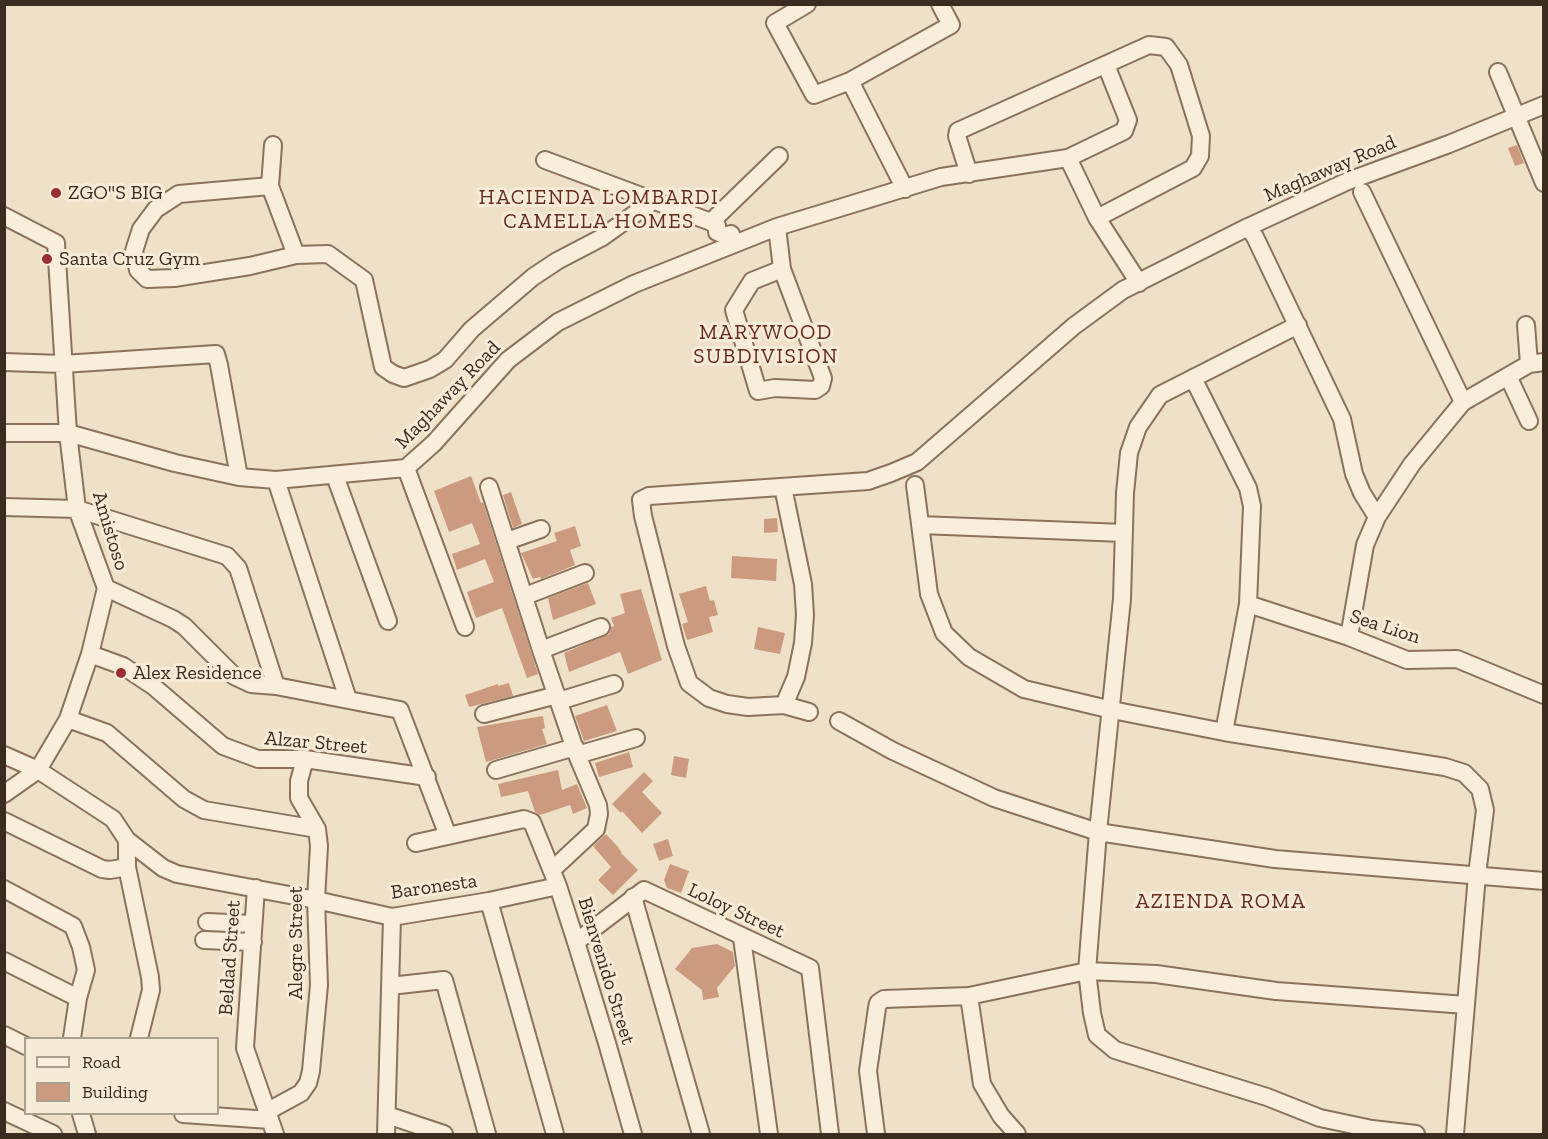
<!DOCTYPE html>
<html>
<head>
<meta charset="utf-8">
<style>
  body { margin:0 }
  #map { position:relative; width:1548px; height:1139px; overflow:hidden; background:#eee1c8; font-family:"Zilla Slab",serif }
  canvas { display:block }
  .frame { position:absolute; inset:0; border:6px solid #3b2c20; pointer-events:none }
  .legend { position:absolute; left:24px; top:1037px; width:195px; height:78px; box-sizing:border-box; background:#f6ebd7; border:2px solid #ab9f8e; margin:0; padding:8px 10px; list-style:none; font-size:18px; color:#3b2c20 }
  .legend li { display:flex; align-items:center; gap:12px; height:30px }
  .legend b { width:30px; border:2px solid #ab9f8e }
</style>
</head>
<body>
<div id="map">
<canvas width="1548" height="1139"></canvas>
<div class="frame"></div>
<ul class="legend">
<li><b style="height:8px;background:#f9eedb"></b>Road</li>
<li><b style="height:16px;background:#cc9a7e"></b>Building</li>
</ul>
</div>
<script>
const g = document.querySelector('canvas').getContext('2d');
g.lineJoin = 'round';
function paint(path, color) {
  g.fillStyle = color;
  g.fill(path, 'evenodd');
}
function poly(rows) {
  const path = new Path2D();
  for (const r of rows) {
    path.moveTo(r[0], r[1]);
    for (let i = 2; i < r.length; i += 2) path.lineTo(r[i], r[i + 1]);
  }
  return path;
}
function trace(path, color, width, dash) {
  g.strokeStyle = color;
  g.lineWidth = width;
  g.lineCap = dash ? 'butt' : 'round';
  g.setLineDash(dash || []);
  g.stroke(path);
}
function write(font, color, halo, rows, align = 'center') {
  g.font = font + ' "Zilla Slab",serif';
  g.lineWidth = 6;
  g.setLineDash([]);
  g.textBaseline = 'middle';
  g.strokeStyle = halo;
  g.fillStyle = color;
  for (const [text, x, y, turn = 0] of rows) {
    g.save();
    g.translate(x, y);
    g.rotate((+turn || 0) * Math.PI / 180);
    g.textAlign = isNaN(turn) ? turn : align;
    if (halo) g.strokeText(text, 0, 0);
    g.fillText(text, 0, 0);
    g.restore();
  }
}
paint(poly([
  [1517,145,1524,163,1515,166,1508,148],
  [471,476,481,503,483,502,538,674,527,678,502,608,476,618,467,592,494,582,485,559,457,570,452,554,480,544,472,523,449,532,434,491],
  [511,492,522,524,513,528,503,495],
  [777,518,778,532,764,533,764,519],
  [575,526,581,546,570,550,575,565,541,579,540,577,533,579,521,553,557,541,554,533],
  [732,556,777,559,776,581,731,578],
  [588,583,596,604,553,620,548,598],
  [706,586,710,601,714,600,718,615,709,617,713,632,687,640,682,624,688,622,679,594],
  [641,589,662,660,628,674,620,652,569,672,564,653,609,634,611,627,614,626,611,618,625,613,620,594],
  [758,627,785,633,780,654,754,649],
  [509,683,513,696,469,707,465,695,498,684,498,686],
  [607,705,617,731,584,741,575,716],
  [543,716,545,728,542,729,547,744,486,762,477,727],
  [629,752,633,767,599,777,595,763],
  [674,756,689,759,686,778,671,775],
  [558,770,562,790,577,784,587,808,573,814,570,805,540,815,535,812,528,791,501,797,498,784],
  [644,772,653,781,642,792,662,813,642,833,622,811,621,813,612,804],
  [606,834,618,847,622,853,620,854,622,854,638,870,613,895,598,880,611,867,593,846],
  [668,839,673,856,659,861,653,844],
  [670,864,689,871,681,893,667,888,664,880],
  [717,944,733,952,735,966,717,988,719,997,703,1000,702,990,675,969,692,948]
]), '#cc9a7e');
const minor = poly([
  [807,4,775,23,814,95,850,81,951,25,940,4],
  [1498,72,1544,183],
  [850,81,905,189],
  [273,145,270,186,296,255],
  [1068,158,1097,218,1139,283],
  [545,160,711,222,717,226,717,232,726,236,731,234],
  [969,174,957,136,958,131,1149,45,1166,47,1179,65,1201,136,1200,156,1193,168,1097,218],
  [270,186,179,194,156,209,141,229,134,251,138,270,147,279,174,278,250,266,296,255,328,254,364,280,383,367,393,374,404,378,430,369,445,360,472,329,533,277,557,261,601,238,653,201],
  [1362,192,1463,402],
  [4,216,56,243,68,433,77,509,106,588,90,654,68,719,38,770,4,794],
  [711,222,779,156],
  [777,227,782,269,823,378,821,386,815,390,775,388,758,391,734,310,752,281,782,269],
  [1248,227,1255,237,1342,419,1354,474,1362,493,1377,517],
  [1298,325,1160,395,1138,427,1129,453,1125,493,1122,599,1098,832,1087,971,1092,1013,1097,1035,1115,1050,1267,1097,1320,1118,1372,1129,1416,1134],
  [1526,325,1529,364],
  [4,362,63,364,216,354,219,365,239,477],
  [1508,376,1529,421],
  [1193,378,1248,488,1252,506,1248,604,1224,732],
  [4,433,68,433,175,463,239,477,276,480,406,468,434,443,508,360,558,322,634,284,777,227,941,177,1068,158,1124,131,1128,120,1106,65],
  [406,468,465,627],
  [335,476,388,621],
  [276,480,348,699],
  [915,485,929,594,944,633,969,657,1024,689,1112,710,1224,732,1445,767,1464,773,1480,789,1485,810,1477,875,1455,1134],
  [489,487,541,650,577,755,598,805,599,814,596,829,552,870],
  [783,487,803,584,805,615,803,643,796,677,784,705],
  [4,507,77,509,227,556,238,568,276,686],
  [920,525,1124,533],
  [507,541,541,529],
  [106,588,173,619,184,626,234,676,251,684,276,686,400,710,448,836],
  [525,596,585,573],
  [1248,604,1349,637,1407,660,1457,659,1544,695],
  [1349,637,1365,545,1377,517,1412,464,1463,402,1529,364,1544,362],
  [541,650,601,627],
  [90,654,123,666,153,686,223,746,258,759,305,759,427,777],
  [559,701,614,684],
  [809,712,784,705,748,707,727,704,709,698,689,683,676,646,643,516,641,500,649,496,868,481,891,473,917,462,1074,326,1123,290,1248,227,1348,181,1449,144,1544,105],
  [484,714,557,695],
  [68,719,107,733,184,799,204,810,317,829],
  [839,721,893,751,994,798,1098,832,1275,859,1544,881],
  [4,755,38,770,113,819,127,840,163,868,177,874,316,900,392,917,489,901,558,886],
  [577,755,636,738],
  [496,770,575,747],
  [4,821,102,869,110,870,127,867],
  [127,840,127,867,150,977,151,990,139,1038],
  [416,843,524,819,532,822,558,886,576,942,607,1043,633,1134],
  [256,888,245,1048,275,1134],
  [4,889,73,926,81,947,86,970,78,998,72,1038],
  [633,897,701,1134],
  [489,901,555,1134],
  [207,922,253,924],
  [742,938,769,1134],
  [204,940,253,942],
  [576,942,644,890,810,968,830,1134],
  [4,961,78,998],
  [390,986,444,980,487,1134],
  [969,996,982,1084,1001,1116,1017,1134],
  [4,1035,26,1046],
  [4,1111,53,1134],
  [268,1111,301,1093,308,1083,311,1071,319,985,316,900,319,846,317,829,299,798,299,781,305,759],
  [81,1114,87,1134],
  [183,1114,270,1120],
  [387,1115,444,1134],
  [386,1134,392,917],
  [876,1134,868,1071,877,1008,878,1003,884,999,969,996,1087,971,1156,974,1276,991,1466,1005]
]);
trace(minor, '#8a725d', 20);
trace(minor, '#f9eedb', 16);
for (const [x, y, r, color] of [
  [56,193,6,"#992d34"],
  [47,259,6,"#992d34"],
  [121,673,6,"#992d34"]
]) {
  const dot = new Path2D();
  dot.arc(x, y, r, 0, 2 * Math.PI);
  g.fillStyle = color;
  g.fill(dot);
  trace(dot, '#f6ebd7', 2);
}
write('20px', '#3b2c20', '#f6ebd7', [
  ["Maghaway Road",1330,169,-23],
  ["Maghaway Road",448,395,-46],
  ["Amistoso",110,531,73],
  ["Sea Lion",1385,627,18],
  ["Alzar Street",316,743,5],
  ["Baronesta",434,887,-8],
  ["Loloy Street",736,911,25],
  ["Alegre Street",296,943,-90],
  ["Beldad Street",230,958,-86],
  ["Bienvenido Street",606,971,73]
]);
write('20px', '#3b2c20', '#f6ebd7', [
  ["ZGO\"S BIG",68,193],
  ["Santa Cruz Gym",59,259],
  ["Alex Residence",133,673]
], 'left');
g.letterSpacing = '1.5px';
write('21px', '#672b20', '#f6ebd7', [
  ["HACIENDA LOMBARDI",599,198],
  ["CAMELLA HOMES",599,222],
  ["MARYWOOD",766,333],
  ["SUBDIVISION",766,357],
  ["AZIENDA ROMA",1221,902]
]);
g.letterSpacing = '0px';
</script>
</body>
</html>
